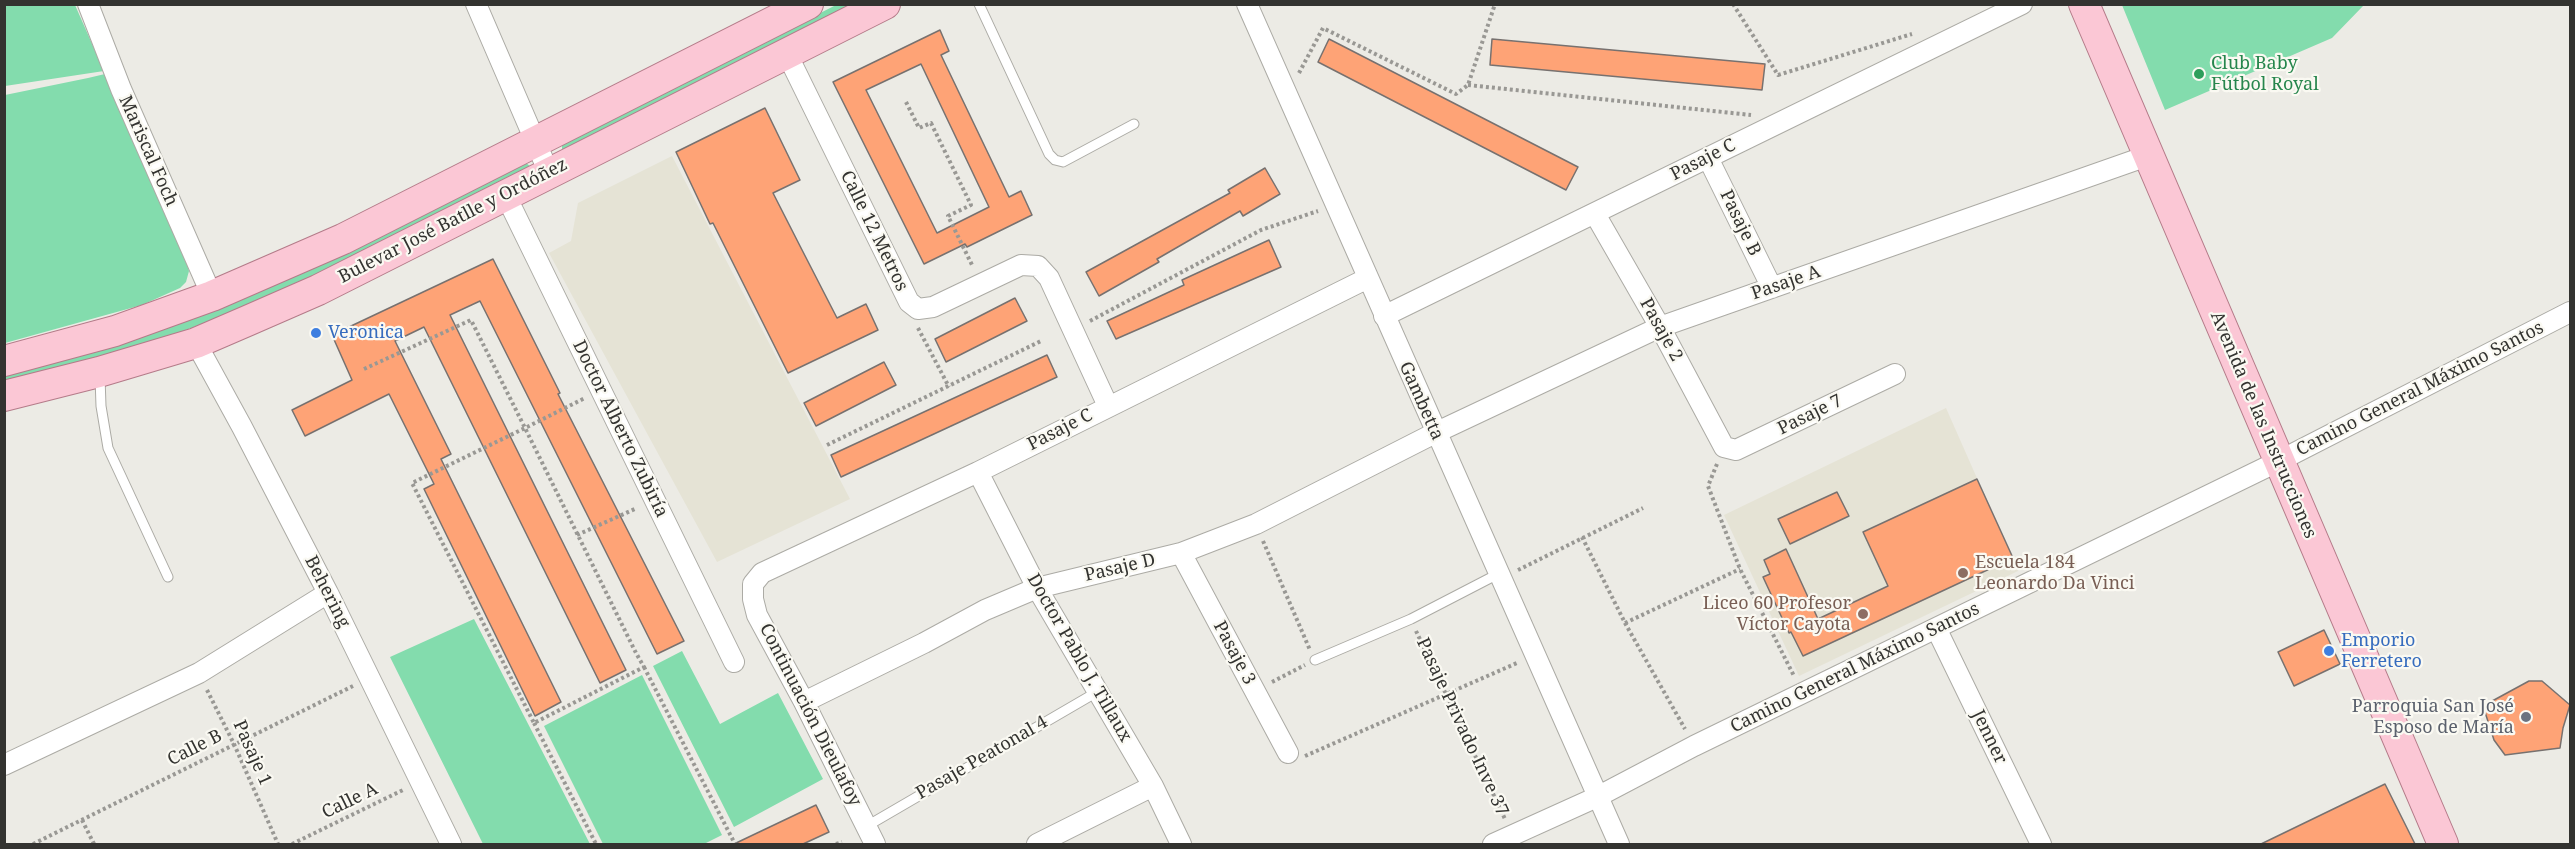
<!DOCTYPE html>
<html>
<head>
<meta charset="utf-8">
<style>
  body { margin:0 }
  #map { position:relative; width:2575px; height:849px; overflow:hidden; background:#ecebe5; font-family:"Noto Serif",serif }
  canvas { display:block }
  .frame { position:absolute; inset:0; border:6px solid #333330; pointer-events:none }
</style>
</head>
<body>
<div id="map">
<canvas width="2575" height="849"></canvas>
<div class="frame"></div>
</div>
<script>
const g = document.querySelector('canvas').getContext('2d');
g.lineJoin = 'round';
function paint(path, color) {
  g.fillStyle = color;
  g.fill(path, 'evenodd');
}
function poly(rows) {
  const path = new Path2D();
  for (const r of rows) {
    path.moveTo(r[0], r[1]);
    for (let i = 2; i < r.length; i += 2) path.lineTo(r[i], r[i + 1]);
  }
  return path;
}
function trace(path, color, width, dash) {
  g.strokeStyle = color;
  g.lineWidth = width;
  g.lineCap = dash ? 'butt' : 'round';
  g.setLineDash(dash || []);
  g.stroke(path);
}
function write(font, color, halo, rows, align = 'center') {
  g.font = font + ' "Noto Serif",serif';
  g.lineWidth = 4.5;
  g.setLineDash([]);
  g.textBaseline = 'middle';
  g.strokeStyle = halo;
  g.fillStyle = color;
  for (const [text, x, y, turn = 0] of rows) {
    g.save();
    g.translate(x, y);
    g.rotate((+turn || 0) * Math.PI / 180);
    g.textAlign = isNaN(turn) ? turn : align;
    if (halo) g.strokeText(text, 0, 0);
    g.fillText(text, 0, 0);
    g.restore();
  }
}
paint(poly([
  [672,156,850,499,717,562,549,253,571,241,578,203],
  [1946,408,2018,571,1799,676,1724,515]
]), '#e5e3d5');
paint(poly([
  [4,5,75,5,104,71,5,86],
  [836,5,856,5,566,151,562,150,562,144],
  [2122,5,2364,5,2332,38,2165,110],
  [107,71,186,261,189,271,186,282,180,288,142,305,5,343,5,95,88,78,105,74],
  [525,162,531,167,350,260,240,309,181,332,91,361,5,384,5,374],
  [474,619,590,844,483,844,390,657],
  [682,651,720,724,778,693,823,779,734,827,653,666],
  [642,675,722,835,704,844,603,844,544,726]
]), '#83dcad');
const building = poly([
  [940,30,949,51,941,55,1009,197,1021,191,1032,215,967,247,965,244,924,264,833,82,940,30],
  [921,64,989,207,937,233,866,90,921,64],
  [1329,39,1578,167,1566,190,1318,62,1329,39],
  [1492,39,1765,64,1762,90,1490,65,1492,39],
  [765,108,800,180,773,193,800,246,837,318,866,304,878,330,788,373,713,223,710,224,676,152,765,108],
  [1265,168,1280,194,1243,216,1240,211,1157,259,1159,262,1099,296,1086,272,1230,193,1228,190,1265,168],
  [1269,240,1281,267,1116,339,1107,321,1184,285,1182,280,1269,240],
  [493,259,560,393,558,394,684,641,657,654,480,301,450,315,626,670,600,683,424,327,395,341,451,454,441,459,561,702,535,716,424,489,434,484,389,394,305,436,292,410,352,380,332,335,493,259],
  [1015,298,1027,321,946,362,935,339,1015,298],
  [1047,355,1057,377,841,477,831,455,1047,355],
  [884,362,896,385,816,426,804,403,884,362],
  [1977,479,2013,558,1803,656,1791,632,1789,633,1763,577,1770,574,1764,560,1786,549,1818,619,1888,586,1863,532,1977,479],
  [1837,492,1849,516,1790,544,1778,519,1837,492],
  [2324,630,2340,664,2294,686,2278,652,2324,630],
  [2529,681,2542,681,2570,705,2563,728,2560,748,2505,755,2494,740,2483,706,2529,681],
  [2385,784,2415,844,2261,844,2385,784],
  [816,805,829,832,803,844,734,844,816,805]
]);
paint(building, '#fea376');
trace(building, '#77716f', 1.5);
const lane = poly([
  [979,4,1049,154,1055,160,1063,162,1134,124],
  [100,377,101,406,108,448,168,577],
  [1315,660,1411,619,1498,574],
  [867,826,1097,692]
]);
const street = poly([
  [88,4,121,89,212,296],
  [476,4,549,173],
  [1247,4,1619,844],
  [787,54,909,302,918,309,933,307,1021,265,1038,266,1049,278,1108,406],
  [1708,158,1772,288],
  [506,196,734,662],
  [1595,214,1660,327,1724,447,1736,450,1895,374],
  [1384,316,2022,4],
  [196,343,242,427,328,593,451,844],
  [978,472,1037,588,1153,786,1181,844],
  [1181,553,1288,753],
  [1937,630,2041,844],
  [804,702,924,643,985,610,1037,588,1181,553,1256,524,1435,433,1660,327,2147,156],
  [4,765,199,673,328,593],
  [875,844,804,702,757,615,753,599,753,584,762,573,978,472,1368,278],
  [1037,844,1153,786],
  [1493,844,1597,797,1694,746,2279,461,2570,312]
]);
const primary = poly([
  [2084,4,2443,844],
  [4,361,115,331,212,296,343,239,808,4],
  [4,396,99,372,196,343,247,321,318,290,885,4]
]);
trace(lane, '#acaba5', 11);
trace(street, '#acaba5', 22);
trace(primary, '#b47b89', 32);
trace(poly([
  [1733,4,1778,75,1912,34],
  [1299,73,1323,28,1456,94,1468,85,1495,4],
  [1468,85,1751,115],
  [906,102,919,128,931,123,971,205,948,216,973,267],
  [1090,321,1261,230,1318,211],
  [918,328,949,387],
  [364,369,471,320,525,428,636,653,644,667,534,723,412,483,525,428,585,398],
  [827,445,1041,341],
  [1717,464,1708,486,1740,569,1794,676],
  [577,535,637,508],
  [1582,537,1625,623,1685,729],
  [1263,541,1310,650],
  [1518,570,1643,508],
  [1625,623,1740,569],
  [1416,631,1505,819],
  [644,667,735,844],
  [1272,682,1305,665],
  [207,690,234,744,278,844],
  [534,723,596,844],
  [1305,756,1517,663],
  [82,820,94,844],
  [33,844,353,686],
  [292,844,403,790],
  [836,844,842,842]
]), '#999894', 4, [3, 3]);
trace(lane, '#fff', 9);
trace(street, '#fff', 20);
trace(primary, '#fbc7d5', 30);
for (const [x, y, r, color] of [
  [2199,74,6,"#2e9e5b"],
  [316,333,6,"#3f7fe0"],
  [1963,573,6,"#8d6e63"],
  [1863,614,6,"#8d6e63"],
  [2329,651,6,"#3f7fe0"],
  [2526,717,6,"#6b7280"]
]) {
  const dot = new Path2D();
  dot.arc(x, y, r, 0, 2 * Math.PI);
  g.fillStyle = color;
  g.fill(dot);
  trace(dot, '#faf9f2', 2);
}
write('18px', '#27864d', '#faf9f2', [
  ["Club Baby",2211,64],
  ["Fútbol Royal",2211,85]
], 'left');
write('18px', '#333330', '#faf9f2', [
  ["Mariscal Foch",148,151,66],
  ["Pasaje C",1703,160,-27],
  ["Bulevar José Batlle y Ordóñez",453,221,-27],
  ["Pasaje B",1740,223,64],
  ["Calle 12 Metros",874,231,64],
  ["Pasaje A",1786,283,-19],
  ["Pasaje 2",1661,330,61],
  ["Camino General Máximo Santos",2420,389,-27],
  ["Gambetta",1421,401,66],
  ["Pasaje 7",1810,415,-26],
  ["Avenida de las Instrucciones",2263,425,67],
  ["Doctor Alberto Zubiría",620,429,64],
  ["Pasaje C",1060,430,-27],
  ["Pasaje D",1120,568,-13],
  ["Behering",327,592,63],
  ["Pasaje 3",1234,653,62],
  ["Doctor Pablo J. Tillaux",1079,658,60],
  ["Camino General Máximo Santos",1855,668,-26],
  ["Continuación Dieulafoy",810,715,63],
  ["Pasaje Privado Inve 37",1462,727,65],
  ["Jenner",1989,737,64],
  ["Calle B",195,748,-27],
  ["Pasaje 1",252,753,66],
  ["Pasaje Peatonal 4",982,758,-30],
  ["Calle A",350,801,-26]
]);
write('18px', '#366cbe', '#faf9f2', [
  ["Veronica",328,333],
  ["Emporio",2341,641],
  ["Ferretero",2341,662]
], 'left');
write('18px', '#785e54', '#faf9f2', [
  ["Escuela 184",1975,563],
  ["Leonardo Da Vinci",1975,584],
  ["Liceo 60 Profesor",1851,604,"right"],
  ["Víctor Cayota",1851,625,"right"]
], 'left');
write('18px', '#5b616d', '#faf9f2', [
  ["Parroquia San José",2514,707],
  ["Esposo de María",2514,728]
], 'right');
</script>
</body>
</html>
